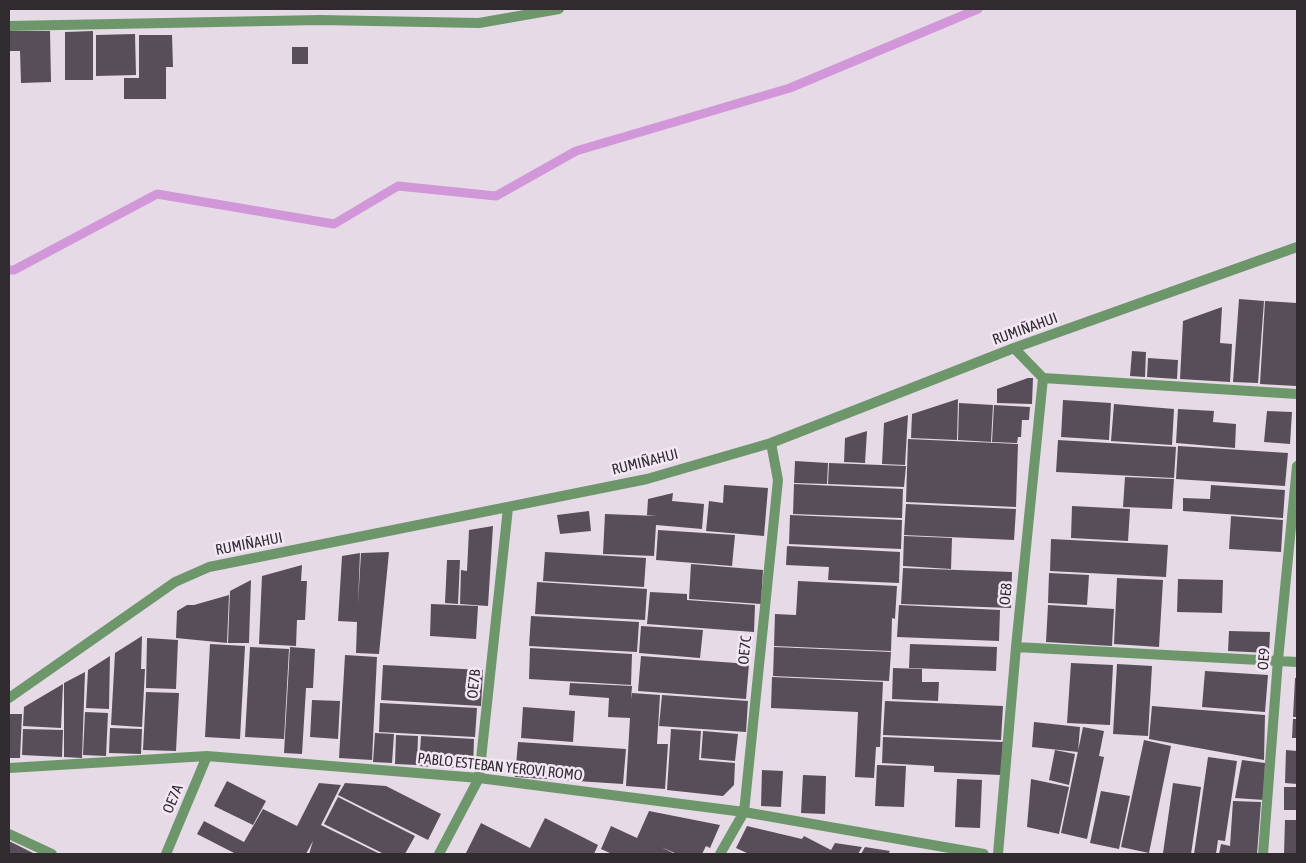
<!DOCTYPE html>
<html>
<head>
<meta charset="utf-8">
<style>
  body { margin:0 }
  #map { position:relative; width:1306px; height:863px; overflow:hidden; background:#e6dae7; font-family:"Asap Condensed",sans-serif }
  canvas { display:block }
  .frame { position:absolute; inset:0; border:10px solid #2f2b2f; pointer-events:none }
</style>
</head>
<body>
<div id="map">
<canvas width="1306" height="863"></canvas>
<div class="frame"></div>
</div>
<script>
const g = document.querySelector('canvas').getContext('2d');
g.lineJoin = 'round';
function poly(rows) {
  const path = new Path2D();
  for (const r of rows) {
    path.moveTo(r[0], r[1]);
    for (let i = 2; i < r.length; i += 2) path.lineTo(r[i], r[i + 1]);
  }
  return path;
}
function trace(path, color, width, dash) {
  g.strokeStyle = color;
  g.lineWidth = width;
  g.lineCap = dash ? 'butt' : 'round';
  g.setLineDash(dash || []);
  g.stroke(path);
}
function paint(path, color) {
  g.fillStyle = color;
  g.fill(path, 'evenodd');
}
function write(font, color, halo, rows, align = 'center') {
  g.font = font + ' "Asap Condensed",sans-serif';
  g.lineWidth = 5;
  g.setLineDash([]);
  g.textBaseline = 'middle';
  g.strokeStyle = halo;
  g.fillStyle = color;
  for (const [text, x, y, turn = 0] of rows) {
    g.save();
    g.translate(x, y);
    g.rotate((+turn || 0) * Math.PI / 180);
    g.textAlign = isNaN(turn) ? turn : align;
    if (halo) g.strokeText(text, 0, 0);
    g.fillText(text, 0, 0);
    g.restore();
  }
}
trace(poly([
  [9,270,14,270,157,194,334,224,398,186,496,196,576,151,790,88,978,9]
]), '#d297d9', 9);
paint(poly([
  [9,31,50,31,51,82,21,83,20,51,9,51],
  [93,31,93,80,65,80,65,32],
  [135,34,136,75,96,76,96,35],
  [139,35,172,35,173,67,166,67,166,99,124,99,124,78,139,78],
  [292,47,308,47,308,64,292,64],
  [1239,299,1264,301,1258,383,1233,382],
  [1265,301,1297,303,1296,386,1260,384],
  [1222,307,1220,343,1232,344,1230,382,1180,379,1183,321],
  [1132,351,1146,352,1145,377,1130,376],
  [1148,358,1178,360,1177,379,1147,377],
  [1028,378,1033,378,1032,404,997,403,997,389],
  [958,399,957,440,911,438,912,414],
  [1063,400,1111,403,1109,440,1061,437],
  [959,403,993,405,991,442,958,440],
  [1114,404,1174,409,1172,445,1111,441],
  [994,405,1030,407,1029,420,1022,420,1021,437,1018,437,1017,443,992,442],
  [1178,409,1214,411,1213,422,1236,424,1235,448,1176,443],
  [1267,411,1292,412,1290,444,1264,442],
  [908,415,905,465,882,464,884,423],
  [867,431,865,463,844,462,845,438],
  [908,439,1018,444,1016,507,906,502],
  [1058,440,1176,447,1174,478,1056,472],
  [1178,446,1288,453,1285,486,1176,479],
  [795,461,828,463,827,484,794,483],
  [829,463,906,466,904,487,828,484],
  [1125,477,1174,479,1172,509,1123,507],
  [794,484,903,489,902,518,793,514],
  [724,485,768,488,764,536,706,531,709,501,723,503],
  [1211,485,1285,490,1283,518,1183,511,1183,498,1210,499],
  [673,493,672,501,704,504,702,529,656,525,654,556,603,554,605,514,657,516,647,515,648,499],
  [906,504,1016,509,1014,540,904,535],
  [1072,506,1130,509,1128,541,1071,538],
  [589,511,591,531,560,534,557,515],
  [790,515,902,520,901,549,789,544],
  [1231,516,1283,520,1281,552,1229,549],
  [493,526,488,606,460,604,461,570,467,571,469,530],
  [658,530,735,535,732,566,656,560],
  [904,536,952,538,951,569,903,566],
  [1051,539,1168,545,1166,577,1050,571],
  [787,546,900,552,899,583,828,580,829,567,786,565],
  [389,552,379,654,356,653,357,622,338,621,342,556,360,553,358,604,361,553],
  [545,552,646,558,644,587,543,581],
  [447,560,460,560,458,604,445,603],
  [691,564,763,570,761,604,689,599],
  [302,565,301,581,307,581,305,620,297,620,296,646,259,644,262,576],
  [903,568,1012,572,1011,608,901,604],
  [1049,573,1089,575,1087,605,1048,603],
  [1117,578,1163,580,1159,647,1114,644],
  [1178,579,1223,580,1222,613,1177,612],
  [251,580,249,643,228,643,230,591],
  [798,581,897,586,895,619,892,618,891,651,774,646,775,614,796,615],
  [537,582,647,589,645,620,535,614],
  [650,592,687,594,687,600,755,605,754,632,647,624],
  [229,595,227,643,176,638,177,611,187,605,194,605],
  [431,604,478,606,476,639,430,636],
  [899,605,1000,610,999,641,897,637],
  [1048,605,1114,609,1112,646,1046,642],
  [531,616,639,622,637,652,529,646],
  [641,626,703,630,700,658,639,653],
  [1229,631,1270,632,1269,653,1228,651],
  [142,636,141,669,145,669,142,727,111,725,115,653],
  [147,638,178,640,176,689,146,688],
  [210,644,245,646,240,739,205,737],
  [910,644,997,647,996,671,909,668],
  [250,647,289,649,284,739,245,737],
  [290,647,315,649,313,688,306,688,302,754,284,753],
  [774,647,891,652,889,681,773,676],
  [530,648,632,654,631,685,529,679],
  [345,655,377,657,372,760,339,758],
  [110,656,109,709,86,708,88,670],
  [641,656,749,664,746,699,638,691],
  [1071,663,1113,665,1110,725,1067,723],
  [1117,664,1152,666,1148,736,1113,734],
  [383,665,483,670,481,706,381,700],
  [893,668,922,669,922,682,939,682,938,701,892,699],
  [1205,671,1268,675,1265,712,1202,707],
  [85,672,82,758,64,757,64,683],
  [772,677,883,682,880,747,876,747,874,778,855,777,858,712,771,708],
  [1295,678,1297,678,1297,717,1293,717],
  [570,683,632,686,631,699,632,693,660,695,657,744,668,744,665,789,626,786,630,718,608,717,609,698,569,695],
  [63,684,61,728,23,726,24,707],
  [146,692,179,693,176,751,143,750],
  [662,695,748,701,746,732,659,726],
  [312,700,340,701,338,739,310,737],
  [885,701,1003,706,1001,740,883,735],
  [380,703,477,708,475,737,379,732],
  [1152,706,1265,715,1264,760,1149,739],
  [523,707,575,711,573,742,521,738],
  [85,712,108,713,106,756,83,755],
  [10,714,22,714,20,758,9,758,9,715],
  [1293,719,1297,719,1297,738,1292,738],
  [1034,722,1080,727,1078,752,1032,747],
  [1083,727,1104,731,1099,756,1104,757,1087,839,1061,833],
  [110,728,142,729,141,754,109,753],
  [23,729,63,730,62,757,22,755],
  [671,729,701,731,699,760,735,763,734,785,723,796,667,790],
  [703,731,738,734,735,761,701,758],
  [375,733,394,734,392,763,373,762],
  [396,735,418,736,417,765,395,764],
  [421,736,474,739,473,769,419,766],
  [883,737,1003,742,1001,775,934,772,934,766,882,763],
  [1144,740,1171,746,1149,853,1121,847],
  [518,742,626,749,623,784,515,777],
  [1055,750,1075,754,1069,785,1049,780],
  [1286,750,1297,751,1297,784,1285,783],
  [1208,757,1237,761,1225,841,1218,840,1216,854,1194,854],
  [1242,760,1265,763,1264,800,1235,798],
  [877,765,906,766,904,807,875,806],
  [762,770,783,771,781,807,761,806],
  [803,775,826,776,825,814,801,813],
  [957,779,982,780,980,828,955,827],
  [1031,779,1069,787,1059,834,1027,827],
  [227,781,266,801,253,825,214,806],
  [319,783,341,785,321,825,380,854,309,854,313,841,306,854,236,854,197,834,204,821,244,842,263,809,297,826],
  [345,783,386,786,441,814,428,840,338,795],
  [1173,783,1201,787,1191,854,1163,853],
  [1284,787,1297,787,1297,810,1284,810],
  [1101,791,1130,796,1119,849,1090,843],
  [338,797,415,836,405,854,384,854,324,824],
  [1233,801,1261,802,1257,854,1219,854,1221,844,1230,846],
  [649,811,720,825,710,848,706,846,702,854,677,854,661,847,675,854,612,854,601,849,611,826,637,838],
  [545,818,598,845,594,854,469,854,466,853,481,823,530,848],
  [1285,820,1297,820,1297,854,1284,854],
  [747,826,802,839,804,836,831,850,835,843,862,847,858,854,749,854,736,848],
  [9,841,35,854,9,854],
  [865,847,890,851,888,854,861,854]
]), '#584e59');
trace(poly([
  [9,26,320,20,479,23,559,9],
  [1043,378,1297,394],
  [1016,647,1297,662],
  [9,698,175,582,209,567,647,479,771,443,1014,348,1297,247],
  [9,768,207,756,479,778,744,812,984,854],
  [9,834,52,854],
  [166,854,207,756],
  [439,854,479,778,508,508],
  [720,854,744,812,778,480,771,443],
  [998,854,1016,647,1043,378,1014,348],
  [1263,854,1278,660,1297,466]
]), '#6d966b', 10);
write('15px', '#2f2b2f', '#f3e7f4', [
  ["RUMIÑAHUI",1025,329,-20],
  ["RUMIÑAHUI",645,462,-14],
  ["RUMIÑAHUI",249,544,-11],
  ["OE8",1006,594,-84],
  ["OE7C",745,650,-84],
  ["OE9",1264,659,-85],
  ["OE7B",474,684,-84],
  ["PABLO ESTEBAN YEROVI ROMO",500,767,6],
  ["OE7A",173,799,-67]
]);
</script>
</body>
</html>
